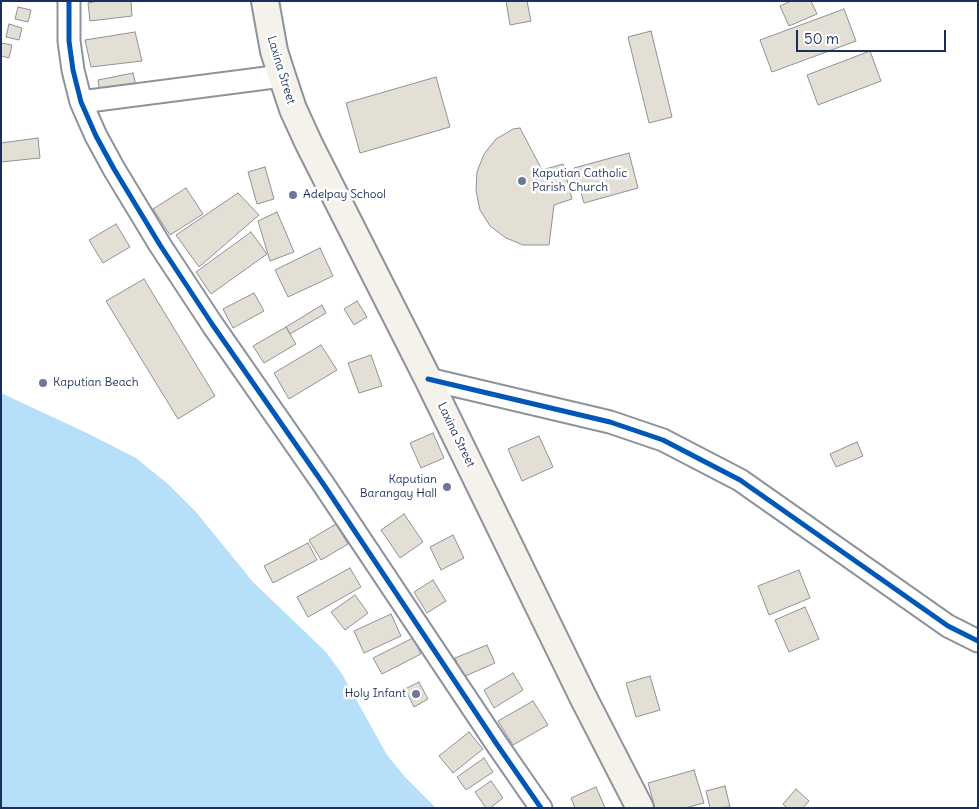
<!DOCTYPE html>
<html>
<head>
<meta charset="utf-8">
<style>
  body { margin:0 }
  #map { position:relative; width:979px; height:809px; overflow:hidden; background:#fff; font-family:Delius,sans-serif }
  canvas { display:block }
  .frame { position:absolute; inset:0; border:2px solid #1b2f5e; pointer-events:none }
  .scale { position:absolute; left:796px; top:30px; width:150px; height:22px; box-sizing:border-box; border:2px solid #1b2f5e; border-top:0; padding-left:6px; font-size:15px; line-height:18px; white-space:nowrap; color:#1b2f5e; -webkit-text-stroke:4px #fff; paint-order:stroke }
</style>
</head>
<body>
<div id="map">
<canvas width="979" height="809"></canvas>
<div class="frame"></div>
<div class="scale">50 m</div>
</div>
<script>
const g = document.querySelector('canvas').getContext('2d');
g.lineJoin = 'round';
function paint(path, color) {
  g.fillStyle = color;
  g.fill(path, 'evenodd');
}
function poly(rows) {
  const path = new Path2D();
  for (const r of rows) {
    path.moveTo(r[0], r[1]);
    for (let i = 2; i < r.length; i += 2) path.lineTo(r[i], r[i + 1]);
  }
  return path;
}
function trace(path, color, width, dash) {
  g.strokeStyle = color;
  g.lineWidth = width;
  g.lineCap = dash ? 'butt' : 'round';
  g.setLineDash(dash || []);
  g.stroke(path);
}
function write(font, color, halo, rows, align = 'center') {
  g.font = font + ' Delius,sans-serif';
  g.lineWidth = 5;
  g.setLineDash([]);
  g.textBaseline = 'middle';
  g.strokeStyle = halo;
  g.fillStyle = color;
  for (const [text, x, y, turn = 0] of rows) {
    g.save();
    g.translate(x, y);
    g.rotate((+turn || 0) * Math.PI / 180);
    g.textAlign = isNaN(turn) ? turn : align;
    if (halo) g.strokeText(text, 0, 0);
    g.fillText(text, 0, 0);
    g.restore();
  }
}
paint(poly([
  [1,393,89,434,136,458,168,484,196,512,253,582,326,652,342,674,387,755,405,777,436,808,1,808]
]), '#b6dff9');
const building = poly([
  [98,1,131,1,132,16,90,21,88,3,98,1],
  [506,1,527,1,531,21,510,25,506,1],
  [791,1,811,1,817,14,789,26,780,6,791,1],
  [18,7,31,10,28,22,15,19,18,7],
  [844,9,856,41,772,72,760,40,844,9],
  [9,24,22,28,19,40,6,37,9,24],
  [651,31,672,117,649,123,628,37,651,31],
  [135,32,142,61,91,67,85,40,135,32],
  [1,43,12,45,9,58,1,56,1,43],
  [870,51,881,81,818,105,807,75,870,51],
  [133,73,136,86,100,93,98,80,133,73],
  [436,77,450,127,360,153,346,103,436,77],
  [520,128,542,170,563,164,572,199,554,205,549,245,523,245,506,238,490,226,480,210,476,191,477,172,484,154,496,139,513,129,520,128],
  [38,138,40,158,1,162,1,143,38,138],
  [629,153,638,188,584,203,574,168,629,153],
  [265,167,274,199,257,204,248,172,265,167],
  [186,188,203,214,170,235,153,209,186,188],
  [238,193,259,215,199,267,176,235,238,193],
  [277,212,294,252,270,261,258,221,277,212],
  [116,224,130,247,103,263,89,240,116,224],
  [251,232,267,254,211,294,196,272,251,232],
  [320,248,333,276,288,297,275,270,320,248],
  [144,279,215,396,178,419,106,301,144,279],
  [254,293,264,311,233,328,223,309,254,293],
  [357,301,367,317,354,325,344,309,357,301],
  [322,305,326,313,290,334,286,327,322,305],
  [286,327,296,344,264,363,253,346,286,327],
  [321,345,337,370,289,399,274,373,321,345],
  [371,355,382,386,359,393,348,363,371,355],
  [433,433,444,458,421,468,410,443,433,433],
  [539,436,553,467,522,481,508,449,539,436],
  [857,442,863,456,836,467,830,454,857,442],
  [404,514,423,542,400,558,381,530,404,514],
  [336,524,348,544,321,560,309,540,336,524],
  [453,535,464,558,441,570,430,547,453,535],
  [308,543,317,560,273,583,264,566,308,543],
  [350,568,361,587,308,617,297,597,350,568],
  [799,570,810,598,769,615,758,586,799,570],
  [433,580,446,601,427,613,414,592,433,580],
  [355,595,368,613,345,630,331,612,355,595],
  [805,607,819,639,789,652,775,620,805,607],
  [391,614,401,636,364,653,354,631,391,614],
  [413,638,421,654,382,674,373,658,413,638],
  [487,645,495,663,463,677,455,658,487,645],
  [513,673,523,690,494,708,484,690,513,673],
  [650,676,660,710,636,717,626,683,650,676],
  [419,682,428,699,414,707,405,689,419,682],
  [533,701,548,725,513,745,498,721,533,701],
  [469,732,483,749,453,773,439,756,469,732],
  [484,758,493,772,466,790,457,777,484,758],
  [694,770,704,803,685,808,655,808,648,783,694,770],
  [491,781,503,798,490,808,486,808,475,792,491,781],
  [725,786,730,807,710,808,706,791,725,786],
  [596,787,605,808,575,808,571,798,596,787],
  [796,789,809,801,803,808,787,808,783,804,796,789]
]);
paint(building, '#e4dfd5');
trace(building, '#8e929a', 1);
const minor = poly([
  [69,1,69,41,73,70,81,102,96,136,114,169,160,245,212,324,324,485,496,743,541,808],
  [81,102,282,76],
  [428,379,610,422,663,440,740,480,948,626,978,641]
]);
const major = poly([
  [265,1,274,51,282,76,293,109,309,144,428,379,584,699,640,808]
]);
trace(minor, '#8e929a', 25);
trace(major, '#8e929a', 30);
trace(minor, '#fff', 21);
trace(major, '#f5f1eb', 26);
trace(poly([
  [69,1,69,41,73,70,81,102,96,136,114,169,160,245,212,324,324,485,496,743,541,808],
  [428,379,610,422,663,440,740,480,948,626,978,641]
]), '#0057b8', 5);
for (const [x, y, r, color] of [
  [522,181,5,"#6b7896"],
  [293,195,5,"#6b7896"],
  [43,383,5,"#6b7896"],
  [447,487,5,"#6b7896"],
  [416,694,5,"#6b7896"]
]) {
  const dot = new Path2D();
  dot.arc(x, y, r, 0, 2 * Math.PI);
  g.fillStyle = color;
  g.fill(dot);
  trace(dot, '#fff', 2);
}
write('12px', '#1b2f5e', '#fff', [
  ["Laxina Street",281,70,73],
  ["Laxina Street",456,435,64]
]);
write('12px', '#1b2f5e', '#fff', [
  ["Kaputian Catholic",532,174],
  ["Parish Church",532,188],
  ["Adelpay School",303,195],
  ["Kaputian Beach",53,383],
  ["Kaputian",437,480,"right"],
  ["Barangay Hall",437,494,"right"],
  ["Holy Infant",406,694,"right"]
], 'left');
</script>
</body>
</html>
